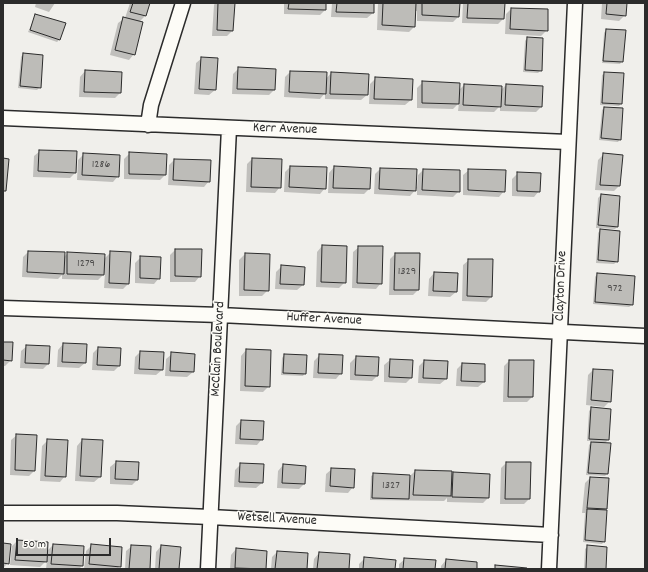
<!DOCTYPE html>
<html>
<head>
<meta charset="utf-8">
<style>
  body { margin:0 }
  #map { position:relative; width:648px; height:572px; overflow:hidden; background:#f0efeb; font-family:Dekko,sans-serif }
  canvas { display:block }
  .frame { position:absolute; inset:0; border:4px solid #2b2b2b; pointer-events:none }
  .scale { position:absolute; left:16px; top:538px; width:95px; height:18px; box-sizing:border-box; border:2px solid #2b2b2b; border-top:0; padding-left:5px; font-size:12px; line-height:14px; white-space:nowrap; color:#2b2b2b; -webkit-text-stroke:3px #fdfcf7; paint-order:stroke }
</style>
</head>
<body>
<div id="map">
<canvas width="648" height="572"></canvas>
<div class="frame"></div>
<div class="scale">50 m</div>
</div>
<script>
const g = document.querySelector('canvas').getContext('2d');
g.lineJoin = 'round';
function paint(path, color) {
  g.fillStyle = color;
  g.fill(path, 'evenodd');
}
function poly(rows) {
  const path = new Path2D();
  for (const r of rows) {
    path.moveTo(r[0], r[1]);
    for (let i = 2; i < r.length; i += 2) path.lineTo(r[i], r[i + 1]);
  }
  return path;
}
function trace(path, color, width, dash) {
  g.strokeStyle = color;
  g.lineWidth = width;
  g.lineCap = dash ? 'butt' : 'round';
  g.setLineDash(dash || []);
  g.stroke(path);
}
function write(font, color, halo, rows, align = 'center') {
  g.font = font + ' Dekko,sans-serif';
  g.lineWidth = 3;
  g.setLineDash([]);
  g.textBaseline = 'middle';
  g.strokeStyle = halo;
  g.fillStyle = color;
  for (const [text, x, y, turn = 0] of rows) {
    g.save();
    g.translate(x, y);
    g.rotate((+turn || 0) * Math.PI / 180);
    g.textAlign = isNaN(turn) ? turn : align;
    if (halo) g.strokeText(text, 0, 0);
    g.fillText(text, 0, 0);
    g.restore();
  }
}
paint(poly([
  [36,3,55,3,49,12,35,7],
  [130,3,149,3,145,16,139,22,134,54,129,60,110,55,118,23,125,18],
  [215,3,234,3,232,31,227,36,212,36,214,5],
  [284,3,325,3,325,10,320,15,284,14],
  [332,3,373,3,373,13,367,18,331,17],
  [378,3,459,3,458,17,453,22,417,21,417,11,415,11,414,27,409,32,377,30],
  [463,3,504,3,503,19,498,24,462,23],
  [602,3,626,3,625,15,619,21,601,19],
  [511,9,547,30,541,36,505,34,506,14],
  [36,15,60,39,57,42,28,32],
  [606,30,622,61,620,64,602,63,604,33],
  [527,38,541,70,538,73,523,72,525,41],
  [23,54,40,87,37,90,18,88,21,57],
  [202,58,215,90,209,95,194,94,196,63],
  [239,68,274,90,269,95,232,94,233,74],
  [85,71,120,93,115,98,79,97,80,77],
  [290,72,326,79,331,73,368,75,367,95,361,100,325,99,325,93,320,99,284,97,285,77],
  [605,73,621,104,619,106,600,105,602,75],
  [376,78,411,100,405,105,369,104,370,84],
  [423,82,458,91,464,85,500,91,506,85,541,107,536,112,500,111,500,106,494,112,458,111,459,103,453,109,417,108,417,88],
  [604,108,620,139,618,142,599,140,602,110],
  [40,151,75,173,70,178,33,177,34,156],
  [130,153,165,175,160,180,124,179,124,159],
  [83,155,118,176,113,182,77,180,78,160],
  [603,155,619,186,614,191,595,190,598,160],
  [252,159,280,187,275,193,246,192,247,164],
  [174,160,210,161,209,181,204,187,168,185,169,165],
  [290,167,325,188,320,194,284,192,285,172],
  [334,167,370,169,369,189,364,194,328,193,329,173],
  [380,169,417,187,418,175,423,170,459,191,453,197,417,195,417,188,410,196,374,194,375,174],
  [469,170,504,191,499,197,463,195,463,175],
  [518,173,539,191,534,197,512,196,512,179],
  [601,195,617,227,615,229,596,228,598,198],
  [600,230,617,261,614,264,596,263,598,233],
  [322,246,345,282,339,288,316,287,317,252],
  [359,247,381,283,376,289,352,288,353,252],
  [175,250,200,276,195,282,170,282,170,255],
  [28,252,64,257,68,253,104,259,111,252,128,284,123,289,104,288,105,273,98,280,62,279,62,275,58,279,22,277,23,257],
  [245,254,268,255,268,290,262,296,239,296,239,260],
  [395,254,419,254,418,290,413,295,389,295,390,259],
  [141,257,159,278,154,284,135,283,135,263],
  [469,260,492,296,486,302,462,301,463,265],
  [282,266,303,285,297,290,275,289,276,272],
  [434,273,456,292,450,297,428,296,429,279],
  [597,274,632,305,629,307,593,304,595,277],
  [3,343,11,360,5,366,3,366],
  [63,344,85,363,79,368,57,367,58,350],
  [27,346,48,364,43,369,20,368,21,351],
  [98,348,120,349,119,366,114,371,92,370,93,353],
  [246,350,269,386,263,392,240,391,241,356],
  [140,352,163,353,162,370,156,375,134,374,135,357],
  [172,354,193,372,187,377,165,376,166,359],
  [284,355,305,373,303,376,281,375,282,358],
  [320,355,341,373,336,379,313,378,314,361],
  [356,357,378,358,377,376,372,381,350,380,350,363],
  [390,360,412,361,411,378,406,383,384,382,384,365],
  [424,361,446,379,440,384,418,383,419,366],
  [509,361,532,397,527,402,503,402,504,366],
  [462,364,484,382,478,387,456,386,457,369],
  [593,370,610,401,604,407,586,405,588,375],
  [592,408,608,440,604,444,609,444,607,474,605,476,586,475,589,445,593,441,587,441,589,411],
  [241,421,262,439,257,445,235,444,236,426],
  [17,435,36,436,34,471,29,476,10,475,11,440],
  [48,440,65,476,60,482,40,481,42,446],
  [82,440,100,477,94,482,75,481,77,446],
  [116,462,138,463,137,480,132,485,110,484,110,467],
  [506,463,529,499,524,504,500,504,501,468],
  [241,464,262,483,256,488,234,487,235,470],
  [283,465,304,484,299,489,277,488,278,471],
  [332,469,353,487,348,493,325,492,326,474],
  [415,471,451,472,451,476,453,473,488,498,483,503,447,502,447,498,444,501,370,500,371,476,374,474,410,476],
  [590,478,606,509,604,511,604,541,602,544,583,542,585,513,582,513,585,483],
  [17,541,46,552,53,545,82,566,79,569,46,569,47,560,40,567,10,565,12,546],
  [3,544,8,563,3,568],
  [91,546,120,566,117,569,84,569,86,551],
  [132,546,148,569,125,569,126,551],
  [161,546,178,569,155,569,156,552],
  [588,546,605,569,584,569,585,549],
  [236,549,266,552,265,569,230,569,231,555],
  [277,552,306,569,271,569,272,557],
  [319,553,348,569,313,569,314,559],
  [365,558,394,569,359,569,359,564],
  [405,559,434,569,399,569,399,564],
  [446,560,476,569,441,569,441,566]
]), '#0003');
const building = poly([
  [133,3,150,3,146,16,130,12,133,3],
  [218,3,235,3,233,31,217,30,218,3],
  [289,3,326,3,326,10,288,9,289,3],
  [337,3,374,3,374,13,336,12,337,3],
  [383,3,416,3,415,27,382,25,383,3],
  [422,3,460,3,459,17,422,15,422,3],
  [468,3,505,3,504,19,467,18,468,3],
  [607,3,627,3,626,16,606,14,607,3],
  [511,8,548,9,548,31,510,29,511,8],
  [35,14,66,23,60,40,30,30,35,14],
  [123,17,143,22,135,55,115,50,123,17],
  [606,29,626,30,623,62,603,61,606,29],
  [527,37,543,38,542,71,525,70,527,37],
  [23,53,43,55,41,88,20,86,23,53],
  [201,57,218,58,216,90,199,89,201,57],
  [238,67,276,69,275,90,237,89,238,67],
  [85,70,122,72,121,93,84,92,85,70],
  [290,71,327,72,326,94,289,92,290,71],
  [331,72,369,74,368,95,330,94,331,72],
  [604,72,624,73,622,104,602,103,604,72],
  [375,77,413,79,412,100,374,99,375,77],
  [422,81,460,83,459,104,422,103,422,81],
  [464,84,502,86,501,107,463,105,464,84],
  [506,84,543,86,542,107,505,105,506,84],
  [604,107,623,108,621,140,601,138,604,107],
  [39,150,77,151,76,173,38,171,39,150],
  [129,152,167,154,166,175,129,174,129,152],
  [83,153,120,155,119,177,82,175,83,153],
  [603,153,623,155,620,186,600,185,603,153],
  [3,158,9,159,6,191,3,191,3,158],
  [252,158,282,159,281,188,251,187,252,158],
  [174,159,211,160,210,182,173,180,174,159],
  [290,166,327,167,326,189,289,187,290,166],
  [334,166,371,168,370,189,333,188,334,166],
  [380,168,417,169,416,191,379,189,380,168],
  [423,169,460,170,460,192,422,190,423,169],
  [468,169,506,170,505,192,468,190,468,169],
  [517,172,541,173,540,192,517,191,517,172],
  [601,194,620,196,618,227,598,225,601,194],
  [600,229,620,231,618,262,598,260,600,229],
  [322,245,347,246,346,283,321,282,322,245],
  [358,246,383,246,382,284,357,283,358,246],
  [175,249,202,249,201,277,175,276,175,249],
  [28,251,65,252,64,274,27,272,28,251],
  [110,251,131,252,129,284,109,283,110,251],
  [67,252,105,254,104,275,67,274,67,252],
  [245,253,270,254,269,291,244,290,245,253],
  [395,253,420,253,419,290,394,290,395,253],
  [140,256,161,257,160,279,140,278,140,256],
  [468,259,493,259,492,297,467,296,468,259],
  [281,265,305,267,304,285,280,284,281,265],
  [434,272,458,273,457,292,433,291,434,272],
  [597,273,635,276,633,305,595,302,597,273],
  [3,342,13,342,12,361,3,360,3,342],
  [63,343,87,344,86,363,62,362,63,343],
  [26,345,50,346,49,364,25,363,26,345],
  [98,347,121,348,120,366,97,365,98,347],
  [246,349,271,350,270,387,245,386,246,349],
  [140,351,164,352,163,370,139,369,140,351],
  [171,352,195,354,194,372,170,371,171,352],
  [284,354,307,355,306,374,283,373,284,354],
  [319,354,343,355,342,374,318,373,319,354],
  [356,356,379,357,378,376,355,375,356,356],
  [390,359,413,360,412,378,389,377,390,359],
  [424,360,448,361,447,379,423,378,424,360],
  [509,360,534,360,533,397,508,397,509,360],
  [462,363,485,364,485,382,461,381,462,363],
  [593,369,613,370,611,402,591,400,593,369],
  [591,407,611,409,609,440,589,439,591,407],
  [241,420,264,421,263,440,240,439,241,420],
  [16,434,37,435,35,471,15,470,16,434],
  [47,439,68,440,66,477,45,476,47,439],
  [82,439,103,440,101,477,80,476,82,439],
  [591,442,611,443,608,474,588,473,591,442],
  [116,461,139,462,138,480,115,479,116,461],
  [506,462,531,462,530,499,505,499,506,462],
  [240,463,264,464,263,483,239,482,240,463],
  [283,464,306,466,305,484,282,483,283,464],
  [331,468,355,469,354,488,330,486,331,468],
  [415,470,452,471,451,496,413,495,415,470],
  [453,472,490,474,489,498,452,497,453,472],
  [373,473,410,475,409,499,372,498,373,473],
  [590,477,609,478,607,509,587,508,590,477],
  [587,509,607,510,605,542,585,540,587,509],
  [17,540,48,542,47,562,15,560,17,540],
  [3,543,11,544,9,564,3,563,3,543],
  [53,544,84,546,83,566,51,564,53,544],
  [91,544,122,547,121,567,89,564,91,544],
  [131,545,151,546,150,569,129,569,131,545],
  [161,545,181,547,179,569,159,569,161,545],
  [587,545,607,547,606,569,586,569,587,545],
  [236,548,267,551,266,569,235,568,236,548],
  [277,551,308,553,307,569,275,569,277,551],
  [319,552,350,554,349,569,317,569,319,552],
  [364,557,396,560,395,569,363,569,364,557],
  [404,558,436,560,435,569,403,569,404,558],
  [446,559,477,562,477,569,445,569,446,559],
  [495,565,527,568,527,569,495,569,495,565]
]);
paint(building, '#bdbcb8');
trace(building, '#2b2b2b', 1);
const minor = poly([
  [3,118,568,142],
  [148,125,151,105,183,3],
  [3,308,220,315,645,336],
  [3,513,117,513,210,517,551,535],
  [208,569,229,128],
  [549,569,575,3]
]);
trace(minor, '#2b2b2b', 17);
trace(minor, '#fdfcf7', 14);
write('12px', '#504f4e', null, [
  ["1286",101,165],
  ["1279",86,264],
  ["1329",407,272],
  ["972",615,289],
  ["1327",391,486]
]);
write('14px', '#2b2b2b', '#fdfcf7', [
  ["Kerr Avenue",285,130,2],
  ["Clayton Drive",562,286,-88],
  ["Huffer Avenue",324,320,3],
  ["McClain Boulevard",219,349,-87],
  ["Wetsell Avenue",277,520,3]
]);
</script>
</body>
</html>
